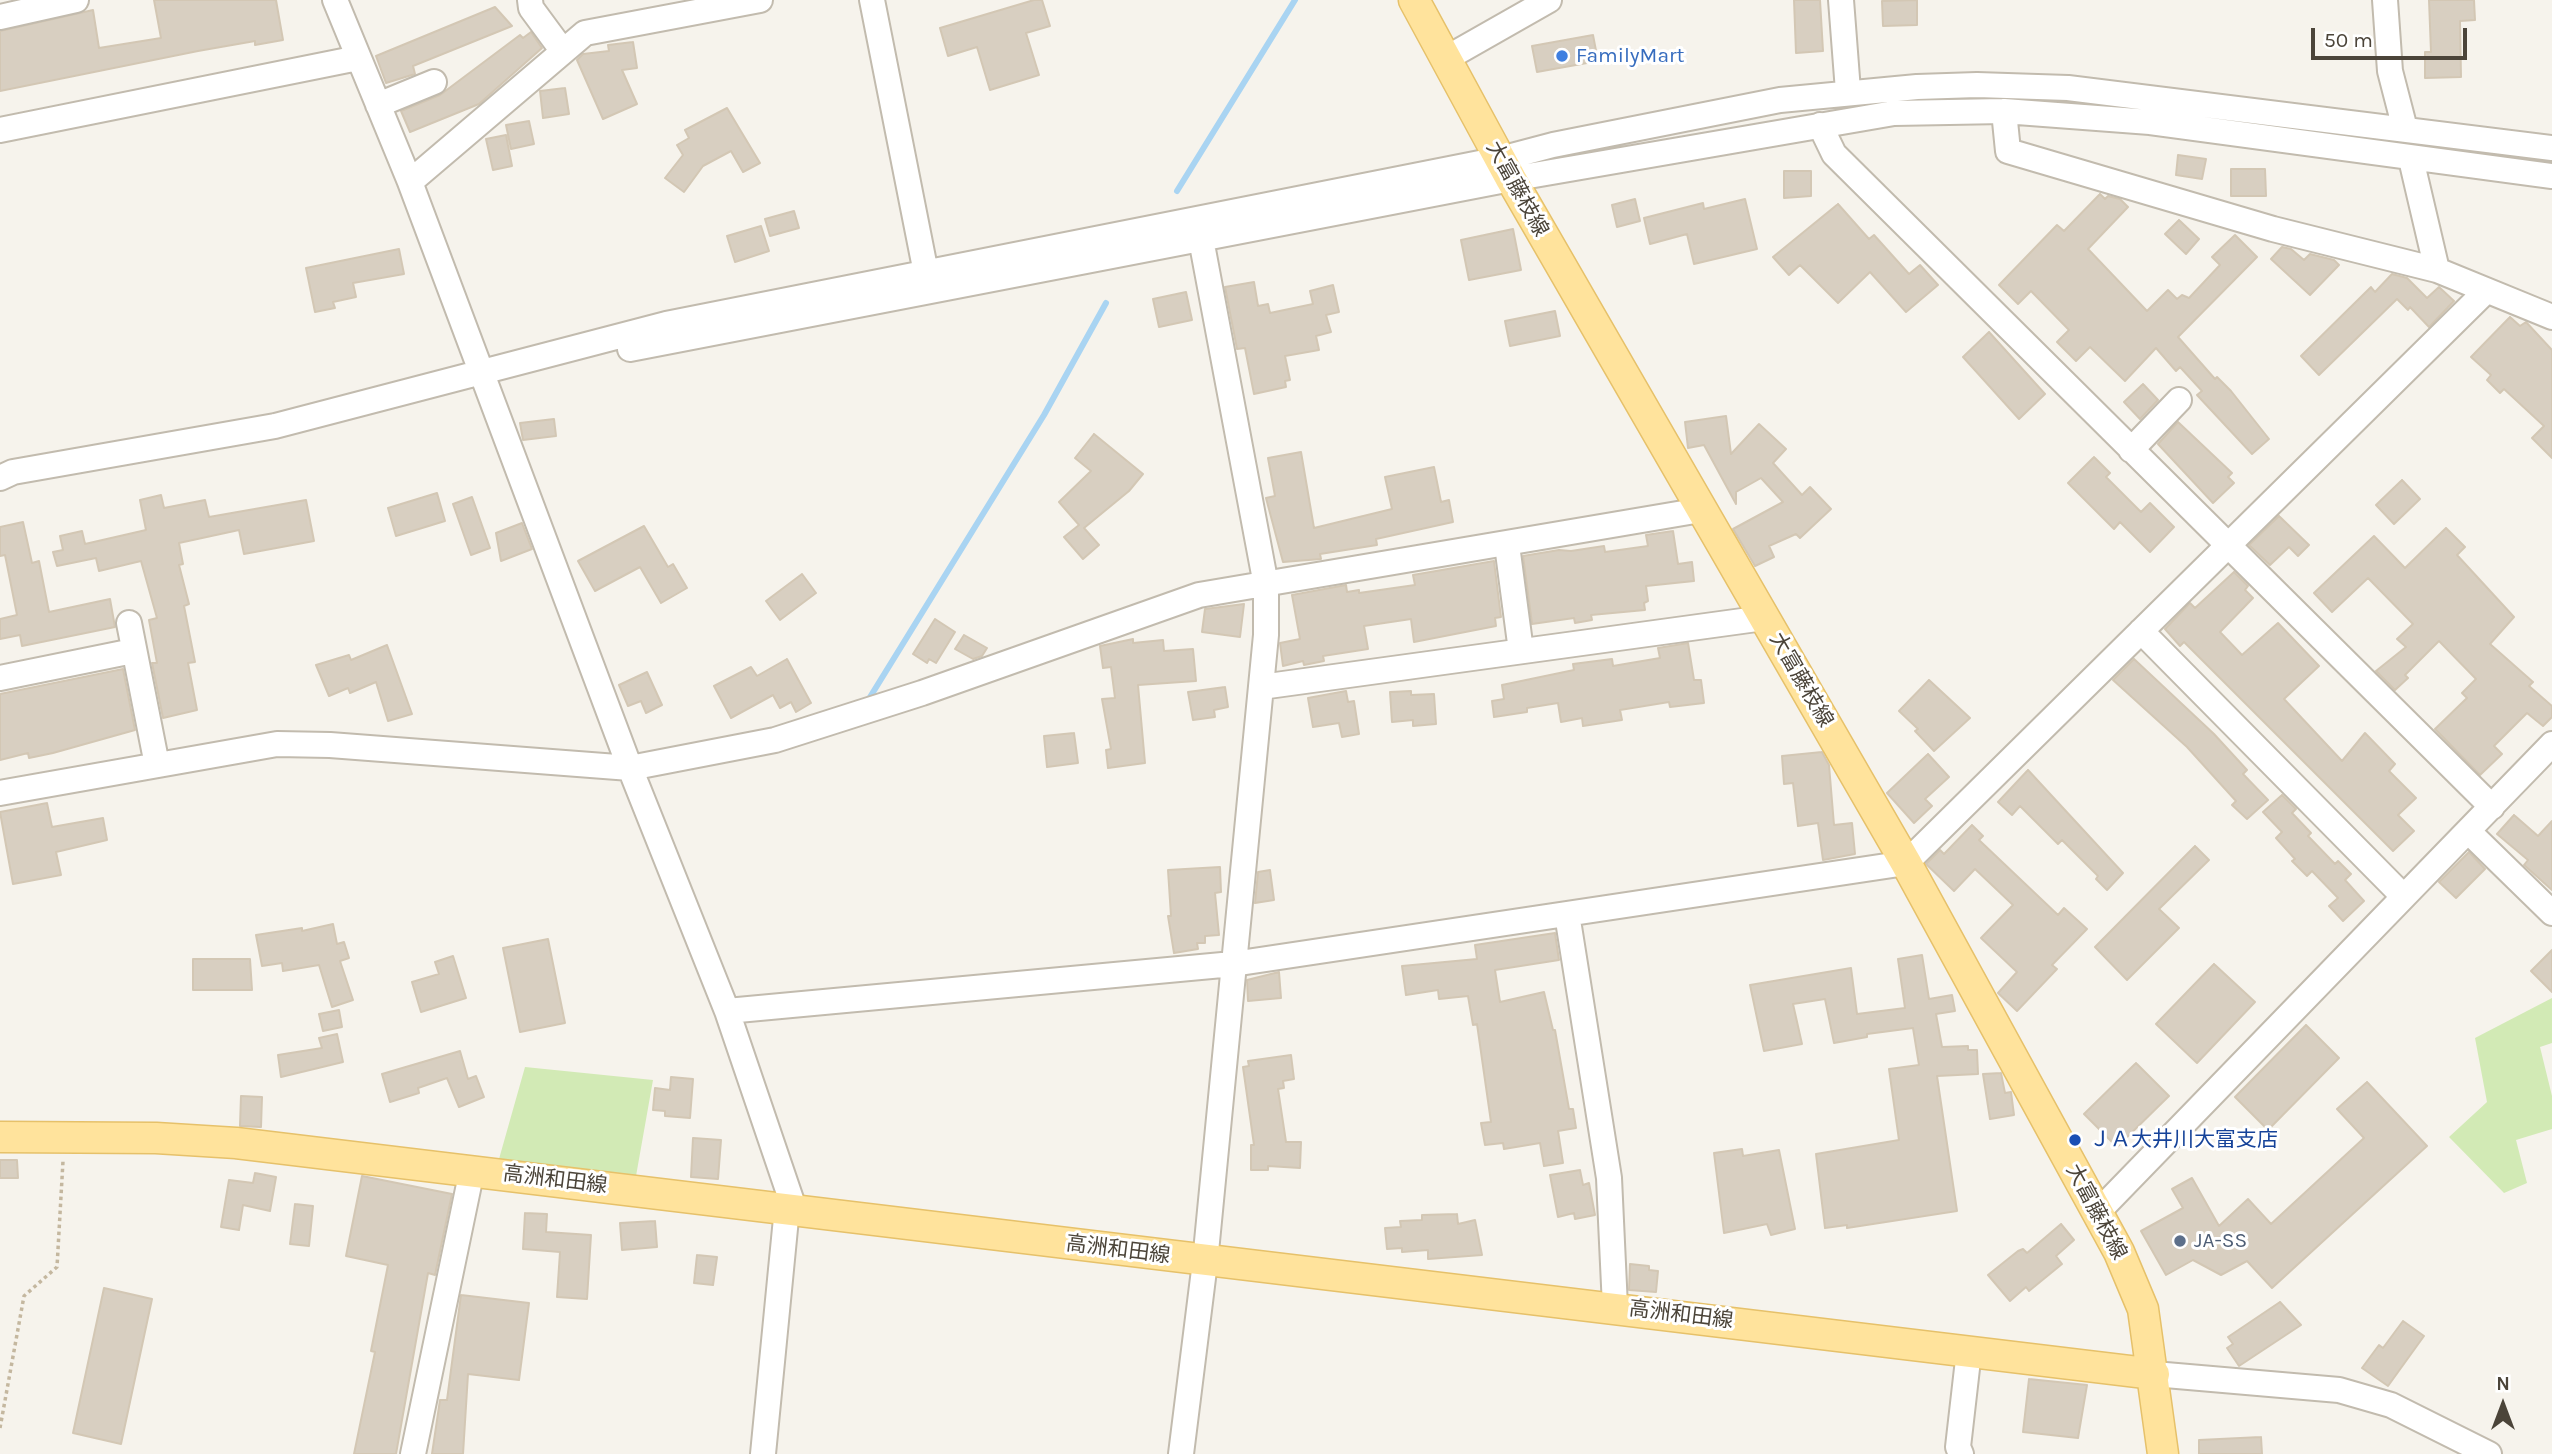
<!DOCTYPE html>
<html>
<head>
<meta charset="utf-8">
<style>
  body { margin:0 }
  #map { position:relative; width:2552px; height:1454px; overflow:hidden; background:#f6f3ec; font-family:Karla,sans-serif }
  canvas { display:block }
  .north { position:absolute; left:2468px; top:1370px; width:70px; height:70px; -webkit-text-stroke:5px #fff; paint-order:stroke; rotate:0deg; font-size:19px; font-weight:700; line-height:28px; text-align:center; color:#4b4439 }
  .north::after { content:''; display:block; margin:auto; width:24px; height:32px; background:#4b4439; clip-path:polygon(50% 0,100% 100%,50% 72%,0 100%) }
  .scale { position:absolute; left:2311px; top:28px; width:156px; height:32px; box-sizing:border-box; border:4px solid #4b4439; border-top:0; padding-left:9px; font-size:21px; line-height:24px; white-space:nowrap; color:#4b4439; -webkit-text-stroke:5px #fff; paint-order:stroke }
</style>
</head>
<body>
<div id="map">
<canvas width="2552" height="1454"></canvas>
<div class="north">N</div>
<div class="scale">50 m</div>
</div>
<script>
const g = document.querySelector('canvas').getContext('2d');
g.lineJoin = 'round';
function paint(path, color) {
  g.fillStyle = color;
  g.fill(path, 'evenodd');
}
function poly(rows) {
  const path = new Path2D();
  for (const r of rows) {
    path.moveTo(r[0], r[1]);
    for (let i = 2; i < r.length; i += 2) path.lineTo(r[i], r[i + 1]);
  }
  return path;
}
function trace(path, color, width, dash) {
  g.strokeStyle = color;
  g.lineWidth = width;
  g.lineCap = dash ? 'butt' : 'round';
  g.setLineDash(dash || []);
  g.stroke(path);
}
function write(font, color, halo, rows, align = 'center') {
  g.font = font + ' Karla,"Noto Sans JP",sans-serif';
  g.lineWidth = 6;
  g.setLineDash([]);
  g.textBaseline = 'middle';
  g.strokeStyle = halo;
  g.fillStyle = color;
  for (const [text, x, y, turn = 0] of rows) {
    g.save();
    g.translate(x, y);
    g.rotate((+turn || 0) * Math.PI / 180);
    g.textAlign = isNaN(turn) ? turn : align;
    if (halo) g.strokeText(text, 0, 0);
    g.fillText(text, 0, 0);
    g.restore();
  }
}
paint(poly([
  [2552,998,2552,1043,2540,1047,2552,1096,2552,1129,2516,1140,2527,1183,2504,1193,2449,1137,2487,1102,2475,1038],
  [525,1067,653,1080,636,1176,499,1159]
]), '#d2eab5');
trace(poly([
  [1177,191,1295,0],
  [867,702,1044,415,1106,303]
]), '#a9d4f2', 6);
const building = poly([
  [154,0,276,0,283,40,255,45,255,41,198,51,0,91,0,31,93,10,99,48,161,38,154,0],
  [1034,0,1042,0,1050,26,1026,33,1039,75,990,90,977,47,948,56,940,28,1034,0],
  [1794,0,1820,0,1823,51,1796,53,1794,0],
  [1917,0,1917,25,1883,26,1882,1,1917,0],
  [2429,0,2474,0,2475,20,2460,21,2461,77,2425,78,2425,52,2431,52,2429,0],
  [495,7,512,26,413,66,415,74,386,83,376,56,495,7],
  [531,32,542,48,479,104,410,132,401,111,440,95,520,35,523,38,531,32],
  [1593,35,1598,61,1537,72,1532,46,1593,35],
  [633,42,637,68,622,70,637,104,603,119,577,60,583,54,609,51,608,45,633,42],
  [565,88,569,114,543,118,540,91,565,88],
  [727,108,760,163,743,172,731,151,703,166,684,192,665,178,683,155,677,145,689,138,685,130,727,108],
  [529,121,534,144,511,149,506,125,529,121],
  [506,135,512,166,493,170,486,139,506,135],
  [2178,155,2206,159,2202,179,2176,175,2178,155],
  [2231,169,2265,169,2266,196,2231,196,2231,169],
  [1784,171,1811,171,1811,196,1784,198,1784,171],
  [2100,194,2105,199,2108,196,2120,199,2128,207,2088,249,2147,311,2168,290,2177,299,2182,295,2189,298,2220,265,2212,257,2235,235,2257,257,2178,337,2215,379,2217,377,2231,391,2269,439,2252,454,2197,395,2202,391,2180,367,2176,371,2156,348,2125,381,2090,347,2076,361,2057,342,2069,330,2031,291,2018,304,1999,285,2057,225,2064,231,2100,194],
  [1635,199,1640,221,1617,227,1612,205,1635,199],
  [1745,199,1757,249,1694,264,1687,234,1650,244,1644,218,1703,203,1704,209,1745,199],
  [1838,204,1869,239,1874,235,1909,274,1920,265,1938,285,1906,312,1870,272,1838,303,1800,265,1789,275,1773,257,1838,204],
  [794,211,799,228,770,236,765,219,794,211],
  [2179,220,2199,239,2186,254,2165,234,2179,220],
  [761,226,769,251,735,262,727,236,761,226],
  [1513,229,1521,270,1469,280,1461,240,1513,229],
  [2282,247,2291,249,2304,260,2310,254,2334,260,2339,265,2310,295,2271,259,2282,247],
  [399,249,404,274,353,283,356,297,333,302,335,308,315,312,306,268,399,249],
  [2392,274,2407,278,2427,298,2439,287,2454,301,2429,327,2410,307,2408,310,2397,299,2319,375,2301,356,2371,287,2375,292,2392,274],
  [1254,282,1258,306,1268,304,1270,313,1313,304,1310,291,1333,285,1339,312,1326,315,1331,332,1316,336,1319,350,1285,356,1290,380,1285,381,1286,387,1254,394,1245,348,1237,349,1225,287,1254,282],
  [1186,292,1192,320,1159,327,1153,299,1186,292],
  [1555,311,1560,336,1510,346,1505,321,1555,311],
  [2510,317,2520,326,2526,322,2552,350,2552,458,2532,438,2544,426,2504,389,2500,393,2487,380,2491,375,2471,357,2510,317],
  [1989,332,2045,394,2019,419,1963,357,1989,332],
  [2143,384,2158,400,2140,419,2124,402,2143,384],
  [1726,416,1731,454,1759,424,1786,449,1773,463,1802,495,1810,487,1831,509,1800,538,1796,534,1769,546,1774,557,1755,566,1733,529,1783,502,1761,478,1736,492,1736,504,1704,445,1688,448,1685,422,1726,416],
  [554,419,556,436,523,440,520,423,554,419],
  [2178,422,2232,473,2228,477,2234,483,2213,503,2158,444,2178,422],
  [1094,434,1143,474,1129,491,1084,528,1099,545,1083,559,1064,537,1079,525,1059,502,1091,471,1075,458,1094,434],
  [1301,452,1314,528,1392,509,1385,477,1434,467,1441,502,1449,500,1453,522,1376,539,1377,545,1320,554,1321,559,1283,562,1266,498,1275,496,1268,458,1301,452],
  [2094,457,2110,473,2106,477,2141,512,2150,503,2174,527,2150,552,2120,522,2114,529,2068,483,2094,457],
  [2402,480,2420,499,2394,524,2376,505,2402,480],
  [437,493,445,521,396,536,388,508,437,493],
  [161,495,164,508,205,500,209,517,306,500,314,541,244,554,239,530,179,543,183,564,179,565,189,604,184,606,195,662,188,663,197,710,163,718,152,663,157,663,149,620,157,618,141,561,99,571,96,558,57,566,53,552,63,550,60,536,82,531,85,544,146,530,140,500,161,495],
  [472,497,490,548,471,555,453,504,472,497],
  [2279,516,2309,545,2298,556,2289,547,2270,565,2249,545,2279,516],
  [23,522,32,563,39,561,49,612,110,599,115,627,22,646,20,635,0,639,0,619,17,615,5,555,0,556,0,527,23,522],
  [522,523,532,549,501,561,496,533,522,523],
  [644,526,668,567,673,564,687,588,661,603,640,567,595,591,578,561,644,526],
  [2446,528,2465,547,2457,555,2514,617,2490,644,2533,682,2529,686,2552,706,2552,717,2543,726,2527,713,2494,746,2502,754,2480,775,2435,729,2467,698,2462,693,2476,679,2439,641,2405,675,2408,678,2395,690,2376,671,2406,647,2397,639,2413,624,2368,578,2332,612,2314,593,2374,536,2405,568,2446,528],
  [1673,531,1678,564,1692,562,1694,581,1646,586,1648,601,1644,603,1645,610,1591,615,1592,620,1575,623,1574,618,1532,624,1523,556,1559,550,1571,551,1604,546,1605,552,1648,546,1646,535,1673,531],
  [1494,561,1501,617,1495,618,1496,626,1414,642,1411,619,1364,626,1368,649,1323,656,1324,661,1304,665,1303,661,1283,666,1280,643,1300,639,1292,595,1346,585,1347,592,1359,590,1359,593,1415,585,1413,575,1494,561],
  [2234,572,2248,586,2245,590,2253,598,2220,632,2242,655,2278,623,2319,666,2284,699,2342,761,2365,733,2395,764,2389,771,2416,798,2398,815,2414,831,2393,851,2184,642,2180,646,2165,629,2190,603,2195,608,2234,572],
  [802,574,816,593,780,620,766,601,802,574],
  [1244,604,1240,637,1202,632,1205,609,1244,604],
  [935,619,955,632,936,663,929,659,927,663,913,654,935,619],
  [964,635,987,648,982,656,973,659,955,649,964,635],
  [1133,639,1133,643,1163,640,1164,651,1193,649,1196,681,1138,685,1145,763,1108,768,1106,750,1111,749,1102,699,1115,698,1111,667,1103,668,1100,646,1133,639],
  [1688,643,1694,680,1701,680,1704,703,1670,707,1669,702,1620,710,1622,720,1583,726,1582,718,1561,722,1558,703,1527,708,1527,712,1494,717,1492,701,1504,699,1502,685,1574,670,1573,664,1612,659,1613,666,1660,658,1658,648,1688,643],
  [387,645,412,714,388,721,376,682,350,693,348,688,329,696,316,665,349,655,351,660,387,645],
  [787,659,811,703,796,712,791,702,780,708,773,695,731,718,714,686,751,667,757,676,787,659],
  [2134,659,2214,734,2247,770,2243,774,2268,800,2247,819,2232,805,2236,801,2187,747,2113,680,2134,659],
  [123,669,135,730,53,753,29,758,28,753,0,760,0,694,123,669],
  [647,672,662,705,646,713,641,701,628,706,619,685,647,672],
  [1929,680,1970,718,1934,751,1915,731,1918,729,1899,711,1929,680],
  [1225,687,1228,707,1214,710,1215,717,1193,720,1188,692,1225,687],
  [1346,691,1348,702,1354,701,1359,734,1342,737,1339,723,1313,727,1308,698,1346,691],
  [1411,691,1411,695,1434,694,1436,724,1413,726,1413,720,1392,722,1390,692,1411,691],
  [1074,733,1078,763,1047,767,1044,736,1074,733],
  [1822,752,1829,765,1834,825,1852,823,1855,854,1823,860,1818,823,1798,826,1793,783,1784,784,1782,756,1822,752],
  [1928,754,1949,777,1925,799,1932,806,1914,823,1887,793,1928,754],
  [2028,770,2123,873,2107,890,2096,879,2098,876,2062,840,2058,844,2020,806,2012,815,1998,802,2028,770],
  [2282,795,2296,809,2292,813,2311,833,2308,836,2335,864,2338,861,2351,874,2345,880,2364,901,2343,921,2329,906,2338,898,2312,871,2307,876,2292,861,2295,859,2276,838,2282,832,2263,812,2282,795],
  [47,803,52,827,103,818,107,840,56,852,61,875,13,884,0,812,47,803],
  [2514,815,2538,836,2552,821,2552,890,2524,865,2528,860,2497,834,2514,815],
  [1972,825,1983,836,1979,840,2058,915,2064,908,2087,929,2052,965,2057,969,2017,1011,1998,993,2017,972,1981,938,2013,905,1975,869,1954,891,1926,864,1940,850,1944,854,1972,825],
  [2195,846,2209,860,2159,909,2179,928,2127,980,2095,947,2195,846],
  [2469,852,2485,869,2456,898,2439,882,2469,852],
  [1220,867,1221,892,1215,893,1219,935,1205,936,1205,943,1197,943,1198,949,1174,953,1168,916,1171,916,1168,870,1220,867],
  [1270,870,1274,900,1255,903,1258,872,1270,870],
  [333,924,337,944,344,942,349,958,340,961,353,1000,332,1007,319,965,283,971,282,963,262,966,256,935,302,928,302,931,333,924],
  [1555,933,1559,960,1495,970,1500,1002,1544,992,1553,1030,1555,1030,1569,1109,1573,1109,1576,1128,1558,1131,1563,1163,1544,1166,1540,1143,1504,1149,1503,1143,1485,1145,1481,1123,1491,1122,1477,1024,1473,1025,1468,996,1439,999,1438,990,1406,995,1402,966,1477,959,1475,945,1555,933],
  [548,939,565,1023,520,1032,503,948,548,939],
  [2552,950,2552,992,2531,971,2552,950],
  [1922,955,1929,999,1952,995,1955,1011,1936,1014,1942,1047,1968,1046,1968,1050,1977,1050,1978,1074,1937,1076,1957,1211,1847,1228,1847,1225,1825,1228,1816,1154,1899,1140,1889,1069,1919,1065,1913,1028,1867,1034,1867,1037,1834,1043,1825,999,1793,1004,1802,1044,1764,1051,1750,985,1851,968,1857,1014,1905,1008,1898,959,1922,955],
  [453,956,466,998,421,1012,412,982,439,974,435,962,453,956],
  [193,959,250,959,252,990,193,990,193,959],
  [2214,964,2255,1002,2197,1063,2156,1024,2214,964],
  [1279,972,1281,998,1248,1001,1247,980,1279,972],
  [339,1010,342,1027,323,1031,319,1014,339,1010],
  [2306,1025,2339,1058,2268,1130,2235,1097,2306,1025],
  [337,1034,343,1062,281,1077,278,1055,322,1048,319,1038,337,1034],
  [460,1051,468,1079,476,1076,484,1097,459,1107,447,1078,418,1088,419,1093,390,1102,382,1074,460,1051],
  [1291,1055,1294,1079,1283,1081,1284,1088,1278,1089,1286,1142,1301,1142,1300,1168,1268,1166,1268,1170,1251,1170,1251,1145,1254,1145,1243,1067,1249,1066,1248,1061,1291,1055],
  [2136,1063,2169,1096,2117,1147,2084,1114,2136,1063],
  [2001,1073,2005,1093,2011,1092,2014,1115,1990,1119,1983,1074,2001,1073],
  [671,1077,693,1079,690,1118,665,1116,665,1111,653,1110,655,1088,670,1090,671,1077],
  [2367,1082,2427,1146,2272,1288,2247,1261,2221,1275,2193,1260,2166,1275,2141,1231,2183,1208,2172,1189,2192,1178,2219,1226,2248,1199,2271,1224,2364,1138,2337,1109,2367,1082],
  [241,1096,262,1097,261,1127,240,1126,241,1096],
  [693,1138,721,1140,718,1179,691,1177,693,1138],
  [1742,1149,1743,1156,1779,1150,1795,1229,1771,1235,1767,1224,1724,1233,1714,1153,1742,1149],
  [0,1160,17,1160,18,1178,0,1178,0,1160],
  [1580,1170,1583,1185,1589,1183,1595,1215,1575,1219,1574,1213,1558,1217,1550,1175,1580,1170],
  [255,1173,276,1177,270,1211,243,1205,239,1230,221,1227,229,1180,253,1183,255,1173],
  [362,1176,452,1194,435,1275,428,1273,396,1454,354,1454,375,1352,371,1351,388,1265,346,1256,362,1176],
  [295,1204,313,1206,309,1246,290,1244,295,1204],
  [525,1213,547,1214,546,1232,591,1235,587,1299,557,1297,560,1252,523,1249,525,1213],
  [1457,1214,1458,1224,1475,1220,1482,1255,1428,1259,1428,1250,1402,1252,1402,1248,1387,1249,1385,1228,1401,1227,1400,1221,1422,1220,1422,1215,1457,1214],
  [655,1221,657,1247,622,1250,620,1223,655,1221],
  [2061,1224,2074,1240,2056,1256,2062,1264,2029,1291,2026,1287,2010,1301,1988,1275,2018,1251,2023,1249,2027,1253,2061,1224],
  [697,1255,717,1257,713,1285,694,1283,697,1255],
  [1630,1264,1649,1266,1649,1270,1658,1271,1656,1292,1629,1290,1630,1264],
  [104,1288,152,1299,121,1444,73,1433,104,1288],
  [461,1295,529,1303,519,1380,468,1374,463,1454,432,1454,440,1400,447,1400,461,1295],
  [2280,1302,2301,1325,2239,1366,2227,1348,2233,1344,2228,1337,2280,1302],
  [2403,1321,2424,1336,2388,1386,2362,1368,2379,1345,2383,1348,2403,1321],
  [2029,1379,2087,1385,2078,1438,2023,1432,2029,1379],
  [2261,1437,2262,1454,2199,1454,2199,1440,2261,1437]
]);
paint(building, '#d8cfc1');
trace(building, '#d3c7b4', 2);
const minor = poly([
  [335,0,410,182,630,768,727,1011,794,1208],
  [530,0,531,8,562,50],
  [872,0,926,273],
  [1841,0,1848,91],
  [2385,0,2390,71,2405,129],
  [0,17,76,0],
  [1447,58,1549,0],
  [378,105,434,82],
  [2004,111,2008,151,2273,229,2437,270,2552,317],
  [1820,125,1834,154,2492,807],
  [0,130,358,58],
  [2411,159,2437,270],
  [410,182,585,33,760,0],
  [630,349,1511,179,1894,113,2004,111,2150,122,2552,176],
  [2131,450,2179,400],
  [0,478,13,472,275,426,666,324,1500,159,1553,145,1780,100,1917,87,1977,85,2068,88,2552,148],
  [1507,545,1521,651],
  [129,623,157,765],
  [2141,631,2402,895],
  [0,678,133,651],
  [1261,687,1764,618],
  [0,793,277,744,330,745,630,768,775,740,922,693,1199,595,1701,510],
  [2468,831,2552,913],
  [1567,914,1609,1178,1615,1307],
  [727,1011,1233,964,1906,863,2485,292],
  [2097,1213,2552,744],
  [2154,1374,2339,1390,2391,1405,2489,1454],
  [413,1454,472,1170],
  [763,1454,787,1208],
  [1181,1454,1205,1262,1266,635,1266,585,1201,239],
  [1961,1454,1958,1447,1969,1351]
]);
const major = poly([
  [1414,0,1511,179,1906,863,2119,1252,2143,1309,2163,1454],
  [0,1137,156,1138,236,1143,2154,1374]
]);
trace(minor, '#c2bbae', 28);
trace(major, '#e6c16a', 33);
trace(poly([
  [0,1428,24,1296,57,1267,63,1161]
]), '#c4b79f', 3.5, [3.5, 3.5]);
trace(minor, '#fff', 24);
trace(major, '#ffe39c', 30);
for (const [x, y, r, color] of [
  [1562,56,7,"#3f7fe0"],
  [2075,1140,7,"#1a4fb4"],
  [2180,1241,7,"#5c6f8a"]
]) {
  const dot = new Path2D();
  dot.arc(x, y, r, 0, 2 * Math.PI);
  g.fillStyle = color;
  g.fill(dot);
  trace(dot, '#fff', 2.5);
}
write('21px', '#366cbe', '#fff', [
  ["FamilyMart",1576,56]
], 'left');
write('21px', '#4b4439', '#fff', [
  ["大富藤枝線",1517,189,61],
  ["大富藤枝線",1801,680,60],
  ["高洲和田線",555,1180,7],
  ["大富藤枝線",2096,1212,62],
  ["高洲和田線",1118,1250,7],
  ["高洲和田線",1681,1315,7]
]);
write('21px', '#164399', '#fff', [
  ["ＪＡ大井川大富支店",2089,1140]
], 'left');
write('21px', '#4e5e75', '#fff', [
  ["JA-SS",2194,1241]
], 'left');
</script>
</body>
</html>
